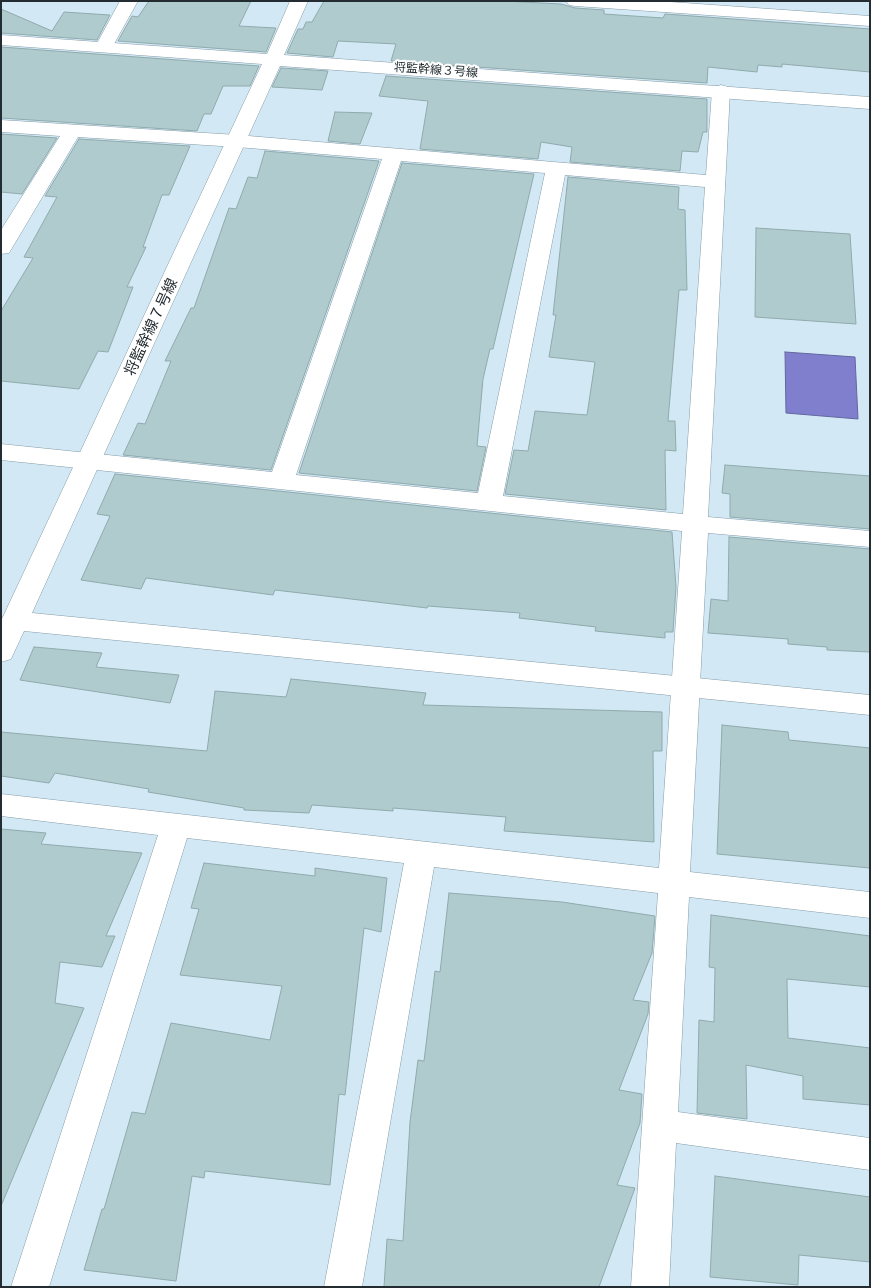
<!DOCTYPE html>
<html>
<head>
<meta charset="utf-8">
<style>
  body { margin:0 }
  #map { position:relative; width:871px; height:1288px; overflow:hidden; background:#d2e9f5; font-family:Lato,sans-serif }
  canvas { display:block }
  .frame { position:absolute; inset:0; border:2px solid #232c30; pointer-events:none }
</style>
</head>
<body>
<div id="map">
<canvas width="871" height="1288"></canvas>
<div class="frame"></div>
</div>
<script>
const g = document.querySelector('canvas').getContext('2d');
g.lineJoin = 'round';
function paint(path, color) {
  g.fillStyle = color;
  g.fill(path, 'evenodd');
}
function poly(rows) {
  const path = new Path2D();
  for (const r of rows) {
    path.moveTo(r[0], r[1]);
    for (let i = 2; i < r.length; i += 2) path.lineTo(r[i], r[i + 1]);
  }
  return path;
}
function trace(path, color, width, dash) {
  g.strokeStyle = color;
  g.lineWidth = width;
  g.lineCap = dash ? 'butt' : 'round';
  g.setLineDash(dash || []);
  g.stroke(path);
}
function write(font, color, halo, rows, align = 'center') {
  g.font = font + ' Lato,"Noto Sans JP",sans-serif';
  g.lineWidth = 4;
  g.setLineDash([]);
  g.textBaseline = 'middle';
  g.strokeStyle = halo;
  g.fillStyle = color;
  for (const [text, x, y, turn = 0] of rows) {
    g.save();
    g.translate(x, y);
    g.rotate((+turn || 0) * Math.PI / 180);
    g.textAlign = isNaN(turn) ? turn : align;
    if (halo) g.strokeText(text, 0, 0);
    g.fillText(text, 0, 0);
    g.restore();
  }
}
const water = poly([
  [785,352,855,357,858,419,786,413,785,352]
]);
paint(water, '#7f7fcd');
trace(water, '#63669e', 1);
const building = poly([
  [149,1,251,1,239,26,276,28,266,52,118,41,132,16,138,17,149,1],
  [324,1,504,1,561,4,575,8,604,10,604,14,663,18,665,14,870,29,870,72,782,64,782,67,758,65,757,72,708,67,707,83,391,61,396,44,338,41,333,57,287,53,298,29,303,29,306,22,312,22,324,1],
  [1,9,52,31,64,12,110,15,97,40,1,33,1,9],
  [1,47,259,66,250,86,223,86,211,114,204,114,197,131,1,118,1,47],
  [281,68,328,71,322,90,272,87,281,68],
  [386,76,707,99,707,132,703,132,698,152,682,151,680,171,570,162,572,147,541,142,538,159,420,149,428,101,379,96,386,76],
  [335,112,372,113,360,144,328,141,335,112],
  [1,134,57,138,22,194,1,192,1,134],
  [79,139,190,146,169,195,162,195,143,247,146,247,127,287,133,287,108,352,98,351,79,389,1,381,1,311,33,258,24,257,57,197,45,196,79,139],
  [265,151,379,161,271,470,123,455,138,423,145,424,171,361,165,361,191,308,194,308,229,208,236,209,248,177,257,178,265,151],
  [402,163,534,174,493,349,490,349,483,379,477,446,486,447,477,491,299,473,402,163],
  [568,177,679,187,678,209,685,210,687,290,679,290,668,421,675,421,676,451,665,450,666,510,505,494,514,450,528,451,535,411,587,415,595,362,549,357,556,315,553,315,568,177],
  [756,228,850,234,856,324,755,317,756,228],
  [725,465,870,476,870,529,730,517,730,494,722,493,725,465],
  [115,474,672,532,676,587,673,632,665,632,665,638,595,631,596,627,519,618,520,613,428,606,427,608,275,590,273,595,146,578,141,589,81,580,110,516,97,514,115,474],
  [729,537,870,549,870,652,827,650,827,647,788,644,788,639,708,633,711,599,728,601,729,537],
  [34,647,102,653,96,667,179,675,170,703,20,680,34,647],
  [291,679,426,693,423,705,662,712,662,751,653,751,654,842,504,831,506,817,393,808,393,811,312,805,309,813,244,810,244,808,148,792,149,789,55,773,49,783,1,776,1,732,207,751,215,691,286,697,291,679],
  [722,725,788,732,789,740,870,748,870,868,717,854,722,725],
  [1,829,46,833,41,844,142,853,106,936,115,936,102,967,60,962,55,1003,84,1008,1,1206,1,829],
  [204,863,315,876,315,868,387,878,381,932,364,928,345,1095,339,1094,330,1185,205,1171,204,1178,192,1176,176,1281,84,1270,102,1209,104,1209,132,1112,145,1114,171,1023,270,1040,282,986,180,975,199,909,191,908,204,863],
  [449,893,562,902,655,916,652,953,633,1000,649,1002,648,1014,619,1090,642,1094,640,1123,617,1185,635,1188,599,1287,384,1287,387,1239,403,1241,410,1122,418,1060,424,1061,435,971,440,972,449,893],
  [711,915,870,936,870,987,787,979,788,1038,870,1048,870,1105,803,1099,803,1076,746,1065,747,1119,697,1113,699,1020,714,1022,715,968,709,967,711,915],
  [715,1176,870,1197,870,1262,799,1255,798,1285,710,1277,715,1176]
]);
paint(building, '#b0cbcd');
trace(building, '#8fa9ac', 1);
const minor = poly([
  [120,1,138,1,110,51,104,52,98,51,95,47,120,1],
  [566,1,656,1,870,16,870,26,575,6,569,5,566,1],
  [721,85,728,87,730,91,708,517,870,531,870,547,708,533,690,872,870,892,870,918,689,897,678,1112,870,1138,870,1170,676,1143,669,1287,631,1287,658,893,434,867,362,1287,324,1287,404,863,187,838,49,1287,11,1287,158,835,1,816,1,794,659,868,682,531,1,460,1,444,272,472,382,159,237,147,78,137,12,248,9,253,1,254,1,230,60,136,1,132,1,120,237,135,706,175,712,91,714,87,721,85],
  [401,161,545,173,478,493,296,475,401,161],
  [565,175,705,187,683,514,503,496,565,175]
]);
const tertiary = poly([
  [290,1,308,1,284,55,870,97,870,109,280,66,32,613,870,695,870,715,24,631,11,659,1,662,1,621,262,64,1,45,1,35,267,54,290,1]
]);
trace(minor, '#859ba6', 1);
trace(tertiary, '#859ba6', 1);
paint(minor, '#fff');
paint(tertiary, '#fff');
write('12px', '#232c30', '#fff', [
  ["将監幹線３号線",436,70,4]
]);
write('15px', '#232c30', '#fff', [
  ["将監幹線７号線",151,327,-65]
]);
</script>
</body>
</html>
